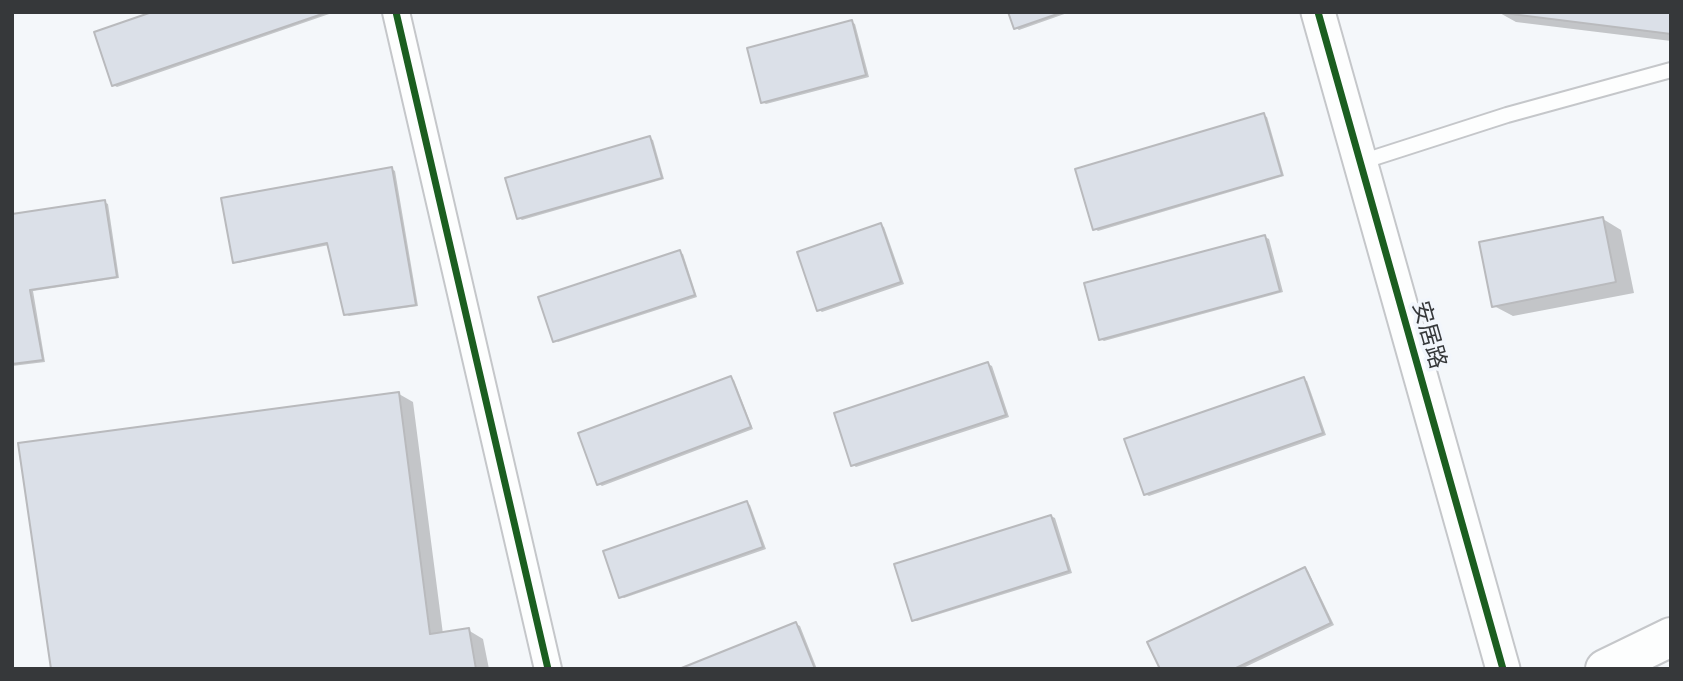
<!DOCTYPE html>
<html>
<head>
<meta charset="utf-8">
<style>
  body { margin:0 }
  #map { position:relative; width:1683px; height:681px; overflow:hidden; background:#f4f7fa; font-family:Inter,sans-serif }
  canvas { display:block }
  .frame { position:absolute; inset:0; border:14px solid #36383a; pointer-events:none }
</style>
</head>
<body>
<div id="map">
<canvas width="1683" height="681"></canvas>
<div class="frame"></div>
</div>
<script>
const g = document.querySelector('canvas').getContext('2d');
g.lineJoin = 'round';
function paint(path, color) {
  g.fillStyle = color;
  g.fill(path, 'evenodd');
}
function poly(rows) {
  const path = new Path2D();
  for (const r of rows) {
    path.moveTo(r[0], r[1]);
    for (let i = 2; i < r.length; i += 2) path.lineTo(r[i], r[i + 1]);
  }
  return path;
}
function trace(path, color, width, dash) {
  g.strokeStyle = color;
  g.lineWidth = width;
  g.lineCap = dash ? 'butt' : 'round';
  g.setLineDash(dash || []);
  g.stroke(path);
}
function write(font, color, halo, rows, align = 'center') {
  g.font = font + ' Inter,"Noto Sans SC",sans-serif';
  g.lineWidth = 7;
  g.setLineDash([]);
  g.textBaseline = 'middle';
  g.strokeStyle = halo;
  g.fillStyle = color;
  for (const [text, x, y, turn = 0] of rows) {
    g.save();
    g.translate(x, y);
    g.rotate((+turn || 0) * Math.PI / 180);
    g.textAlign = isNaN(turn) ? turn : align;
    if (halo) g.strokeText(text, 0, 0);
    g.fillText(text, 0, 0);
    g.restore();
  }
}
paint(poly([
  [157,12,335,12,117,87,113,85],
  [1010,12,1070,12,1019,30,1016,28],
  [1498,12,1671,12,1671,41,1516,22],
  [852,22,855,24,869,77,766,104,762,102],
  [1263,115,1267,117,1284,176,1098,231,1095,229],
  [650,138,653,140,664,179,522,220,519,218],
  [392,169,395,171,418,306,349,316,345,314,329,245,238,263,234,262],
  [104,202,108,204,119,278,33,291,45,362,12,366,12,216],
  [1603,219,1621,230,1634,293,1513,316,1494,306],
  [881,225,884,227,904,284,822,312,819,310],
  [1265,237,1269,239,1283,292,1104,341,1100,339],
  [679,252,683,254,697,297,558,342,555,340],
  [988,364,992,366,1009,417,856,467,853,465],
  [731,378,734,380,753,429,602,486,599,484],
  [1303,379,1307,381,1326,435,1149,496,1145,494],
  [399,394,413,402,443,634,468,630,483,639,489,669,53,669],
  [747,503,750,505,766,549,624,598,620,596],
  [1051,516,1055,518,1072,573,917,621,914,620],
  [1305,569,1308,571,1334,625,1241,669,1162,669],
  [796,624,800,626,817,669,684,669]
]), '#0003');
const building = poly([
  [152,12,328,12,112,86,94,32,152,12],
  [1008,12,1063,12,1014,29,1008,12],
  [1495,12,1671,12,1671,34,1495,12],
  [852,20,866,75,761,103,747,48,852,20],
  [1264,113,1282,175,1093,230,1075,169,1264,113],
  [650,136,662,178,517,219,505,178,650,136],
  [392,167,416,305,344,315,327,243,233,263,221,198,392,167],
  [105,200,117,277,30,290,43,360,12,364,12,214,105,200],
  [1603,217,1616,282,1492,307,1479,242,1603,217],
  [881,223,901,282,817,311,797,252,881,223],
  [1265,235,1280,291,1099,340,1084,283,1265,235],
  [680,250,695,295,553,342,538,297,680,250],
  [988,362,1006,415,851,466,834,413,988,362],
  [731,376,751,427,597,485,578,433,731,376],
  [1304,377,1323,433,1144,495,1124,439,1304,377],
  [399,392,430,634,469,628,476,669,51,669,18,443,399,392],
  [747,501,763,547,619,598,603,551,747,501],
  [1051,515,1069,571,912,621,894,564,1051,515],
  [1305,567,1331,623,1234,669,1160,669,1147,642,1305,567],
  [796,622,815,669,679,669,796,622]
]);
paint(building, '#dbe0e8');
trace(building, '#b9babd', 2);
const service = poly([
  [1361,162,1507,115,1671,70]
]);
const minor = poly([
  [396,12,548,669]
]);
const tertiary = poly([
  [1318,12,1503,669]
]);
const primary = poly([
  [1605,669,1671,637]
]);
trace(service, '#c5c7ca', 18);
trace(minor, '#c5c7ca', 30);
trace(tertiary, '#c5c7ca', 37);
trace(primary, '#c5c7ca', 42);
trace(service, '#fdfefe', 14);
trace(minor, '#fdfefe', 26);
trace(tertiary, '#fdfefe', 33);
trace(primary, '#fdfefe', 38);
trace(poly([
  [396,12,548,669],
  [1318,12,1503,669]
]), '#1b5e20', 7);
write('23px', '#36383a', '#f2f6fc', [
  ["安居路",1429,335,74]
]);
</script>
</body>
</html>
